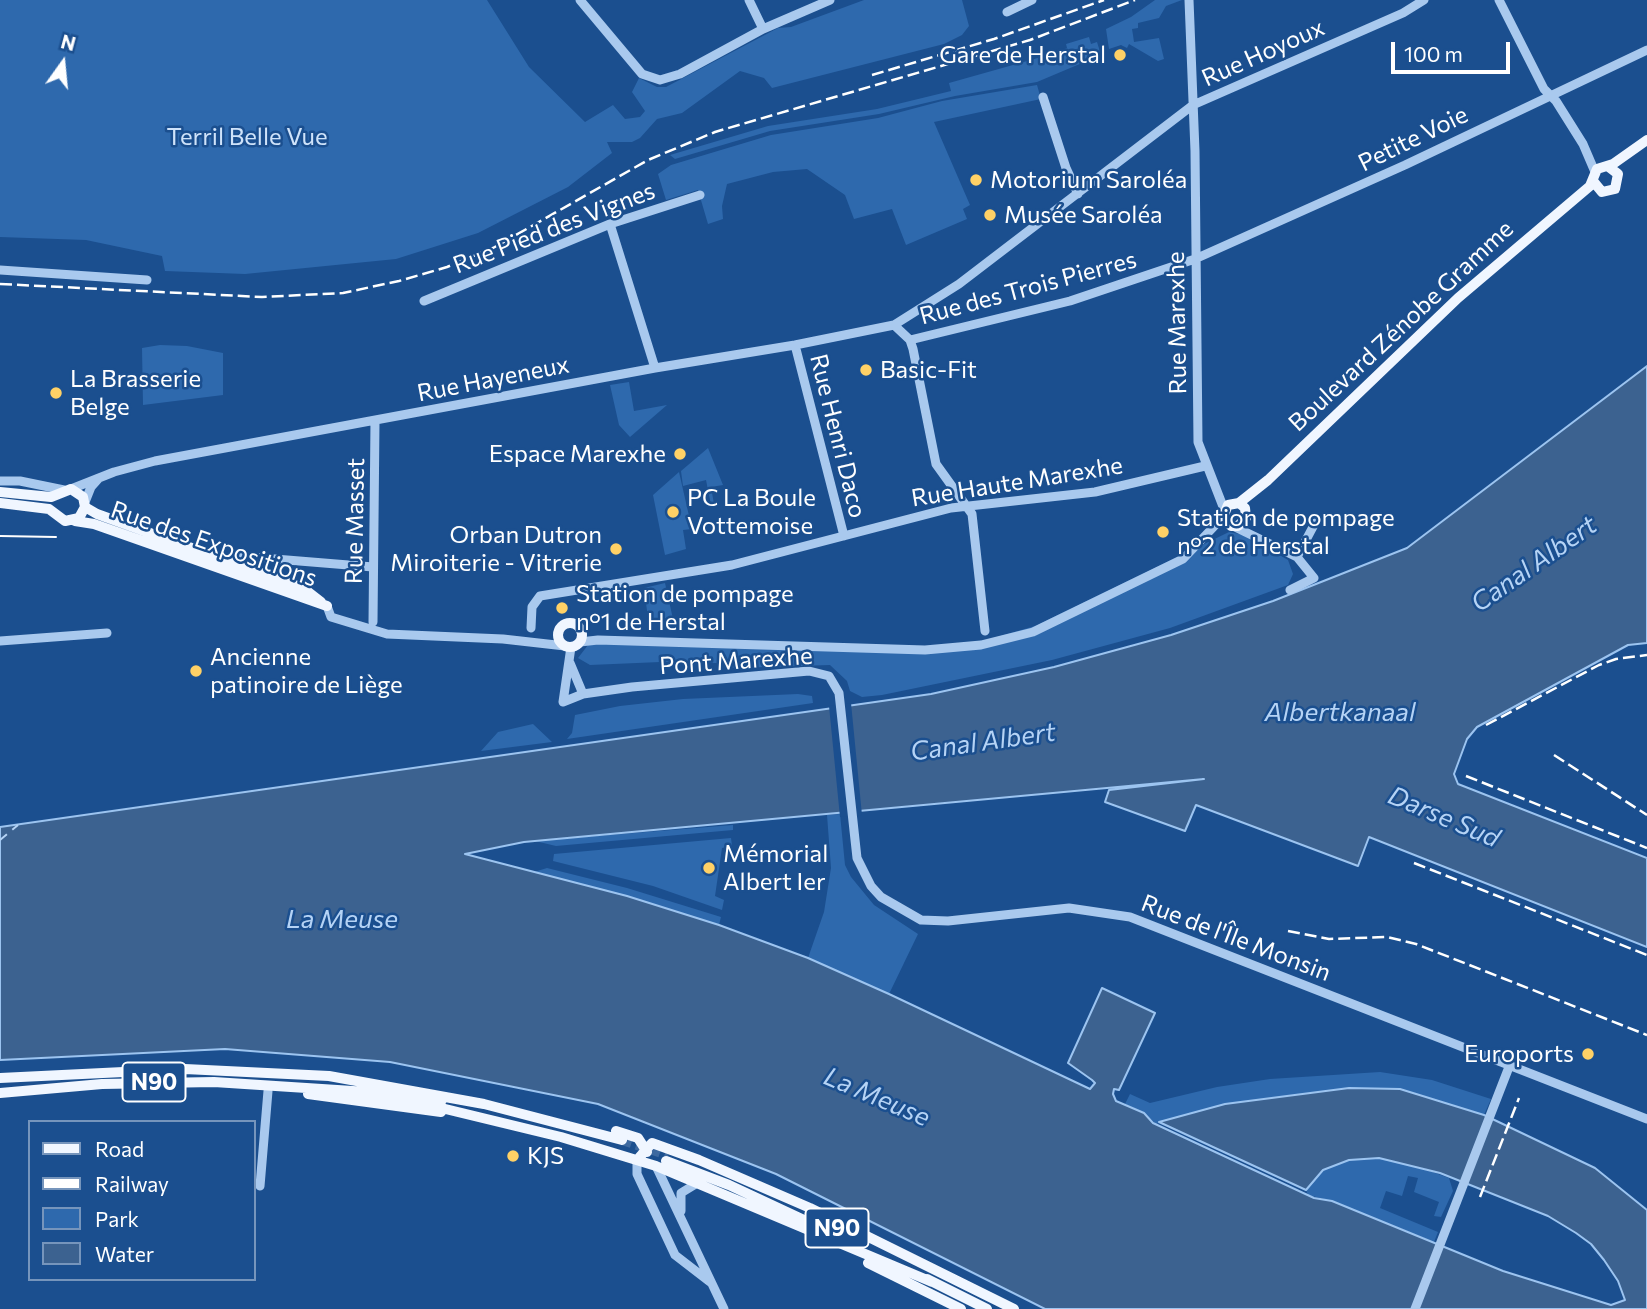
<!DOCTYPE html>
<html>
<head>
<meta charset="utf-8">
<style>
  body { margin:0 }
  #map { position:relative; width:1647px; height:1309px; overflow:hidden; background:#1b4f8f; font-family:Commissioner,sans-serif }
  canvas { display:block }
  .legend { position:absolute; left:28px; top:1120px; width:228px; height:161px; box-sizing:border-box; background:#1b4f8f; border:2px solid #7695bc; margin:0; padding:9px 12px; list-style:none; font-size:21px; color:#fff }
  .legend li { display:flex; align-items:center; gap:14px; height:35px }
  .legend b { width:35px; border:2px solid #7695bc }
  .north { position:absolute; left:28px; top:28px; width:70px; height:70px; -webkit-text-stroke:5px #1b4f8f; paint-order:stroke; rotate:15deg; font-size:19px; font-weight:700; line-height:28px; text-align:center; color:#fff }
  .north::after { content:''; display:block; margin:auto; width:24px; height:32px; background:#fff; clip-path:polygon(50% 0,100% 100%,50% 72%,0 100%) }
  .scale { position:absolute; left:1391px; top:42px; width:119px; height:32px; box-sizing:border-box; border:4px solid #fff; border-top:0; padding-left:9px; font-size:21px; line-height:24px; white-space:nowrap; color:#fff; -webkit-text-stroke:5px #1b4f8f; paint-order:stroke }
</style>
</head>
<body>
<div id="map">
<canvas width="1647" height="1309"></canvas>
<ul class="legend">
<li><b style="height:9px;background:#f0f6ff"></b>Road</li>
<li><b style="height:9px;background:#fff"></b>Railway</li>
<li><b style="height:19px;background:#2e69ad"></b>Park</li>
<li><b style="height:19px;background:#3c6290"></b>Water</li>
</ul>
<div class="north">N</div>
<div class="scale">100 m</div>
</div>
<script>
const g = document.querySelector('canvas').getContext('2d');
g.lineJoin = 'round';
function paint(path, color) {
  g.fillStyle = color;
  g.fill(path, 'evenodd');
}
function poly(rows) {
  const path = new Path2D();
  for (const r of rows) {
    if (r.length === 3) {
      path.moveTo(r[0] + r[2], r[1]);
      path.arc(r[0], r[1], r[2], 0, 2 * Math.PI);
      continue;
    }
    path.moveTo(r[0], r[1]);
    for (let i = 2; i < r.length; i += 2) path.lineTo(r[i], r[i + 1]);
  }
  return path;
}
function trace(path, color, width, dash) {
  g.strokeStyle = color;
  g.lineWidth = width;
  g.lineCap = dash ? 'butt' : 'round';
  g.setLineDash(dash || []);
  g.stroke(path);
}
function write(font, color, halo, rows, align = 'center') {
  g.font = font + ' Commissioner,sans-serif';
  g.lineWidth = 5;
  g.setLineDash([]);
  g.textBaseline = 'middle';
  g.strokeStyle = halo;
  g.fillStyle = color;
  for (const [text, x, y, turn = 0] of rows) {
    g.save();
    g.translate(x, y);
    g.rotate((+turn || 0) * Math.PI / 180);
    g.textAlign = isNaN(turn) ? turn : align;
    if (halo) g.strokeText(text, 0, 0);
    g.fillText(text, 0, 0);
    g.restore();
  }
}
paint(poly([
  [0,0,487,0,529,67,585,122,613,105,625,119,640,117,645,111,632,92,639,78,657,87,666,87,778,28,791,27,864,0,962,0,969,26,962,35,944,44,772,88,764,78,740,71,682,113,657,119,640,138,632,142,607,142,612,153,568,187,478,233,396,259,245,274,165,271,162,256,86,240,0,237],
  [1155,0,1182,0,1166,6,1159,18,1138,23,1138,28,1132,29,1133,35,1134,42,1159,38,1164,59,1158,61,1129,44,1127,48,1121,45,1109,49,1106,29,1131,17],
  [1089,37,1091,44,1097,42,1101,55,1037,82,955,96,879,114,770,131,675,159,670,155,768,126,877,109,951,91,949,83,1052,54,1067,48,1066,44],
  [1037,85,1041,99,934,122,970,205,963,209,967,219,906,245,892,209,854,219,845,195,807,169,773,172,727,184,722,206,723,219,708,224,698,190,666,200,658,174,671,165,771,135,878,118,942,101],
  [160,345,187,346,223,353,223,395,143,405,142,348],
  [629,382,634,411,667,405,630,437,619,425,610,385],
  [708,448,723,485,711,487,714,504,711,505,706,480,683,486,681,471],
  [679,472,692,529,683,530,686,549,665,555,653,495],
  [1229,532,1245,535,1288,560,1293,574,1288,585,1170,628,1052,660,882,695,862,697,850,691,847,681,830,665,733,668,730,664,684,661,590,665,578,658,588,645,643,638,923,647,983,641,1035,626],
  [665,583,673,619,648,618,644,588],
  [798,694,812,696,813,703,567,739,572,733,575,715,620,706,683,699],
  [533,724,552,742,481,751,498,732],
  [840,814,845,865,851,877,874,905,918,934,889,994,808,958,824,912,831,868,827,815],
  [733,825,733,830,556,846,535,841],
  [731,838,732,846,722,848,715,896,724,900,722,910,653,886,553,861,554,854],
  [547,868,627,888,721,917,719,925,534,872],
  [1380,1072,1432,1080,1491,1099,1484,1115,1400,1089,1349,1088,1225,1104,1156,1124,1144,1113,1125,1104,1130,1094,1150,1103,1217,1087,1270,1079],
  [1379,1158,1411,1164,1449,1178,1453,1191,1441,1217,1434,1216,1439,1202,1414,1192,1418,1178,1408,1176,1402,1196,1386,1191,1380,1208,1438,1232,1434,1242,1332,1201,1308,1195,1306,1190,1323,1170,1349,1160]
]), '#2e69ad');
const water = poly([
  [1647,366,1647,643,1628,645,1477,727,1467,739,1454,774,1458,784,1647,858,1647,947,1369,837,1358,866,1196,805,1185,831,1105,802,1109,790,1204,779,524,842,465,854,627,896,719,925,808,958,889,994,1090,1089,1095,1083,1092,1080,1068,1063,1102,988,1155,1013,1119,1090,1114,1089,1113,1094,1116,1101,1144,1113,1153,1123,1314,1198,1332,1201,1503,1271,1611,1305,1625,1300,1618,1281,1604,1260,1591,1244,1576,1233,1548,1216,1440,1173,1379,1158,1349,1160,1323,1170,1306,1190,1159,1122,1225,1104,1349,1088,1400,1089,1484,1115,1595,1168,1647,1210,1647,1309,1045,1309,776,1174,598,1104,390,1062,225,1049,0,1060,0,827,931,694,1054,667,1171,635,1273,601,1407,548,1647,366]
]);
paint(water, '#3c6290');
trace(water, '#9cc4f0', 2);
paint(poly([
  [851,703,862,815,840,817,829,706]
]), '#1b4f8f');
trace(poly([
  [0,840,18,825]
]), '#b5d3f5', 2, [9, 7]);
trace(poly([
  [622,1140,668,1155]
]), '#3d69a0', 10, [10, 5]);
trace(poly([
  [580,0,642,74,660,80,680,74,763,29,830,0],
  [749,0,763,29],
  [1189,0,1195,151,1198,442,1224,509],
  [1499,0,1544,89,1556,101,1583,144,1595,172],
  [1007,12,1032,0],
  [1043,97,1066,168,1078,194],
  [610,224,655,368],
  [0,270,147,280],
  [424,301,610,224,700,195],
  [894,325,910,340,913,349,936,464,972,514,985,631],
  [910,340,1070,301,1195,259,1405,165,1647,50],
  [795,345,844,536],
  [0,481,20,481,64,490],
  [71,489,114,472,155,461,655,368,795,345,894,325,959,284,1193,105,1403,13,1424,0],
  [85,502,91,487,99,478],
  [1235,527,1297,557],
  [226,561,238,556,373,567],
  [1290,590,1314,578,1297,557,1315,523],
  [327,606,331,617,387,634,503,639,565,646],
  [373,622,375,421],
  [531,628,532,607,540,596,732,565,951,508,1095,492,1205,466],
  [0,641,107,633],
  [580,642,598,640,925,650,981,645,1033,632,1183,559,1223,517],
  [571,647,563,702,583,694,632,687,809,671,829,676,839,693,857,858,871,886,881,897,921,920,948,921,1069,908,1130,917,1647,1119],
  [570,663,583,694],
  [637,1160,637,1174,675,1255,710,1282],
  [656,1166,724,1309],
  [260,1186,268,1091],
  [681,1211,681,1193,699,1182],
  [1415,1309,1509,1067]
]), '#a9c9ee', 9);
trace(poly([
  [1593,181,1602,192,1615,189,1618,174,1609,167],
  [0,492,51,497,71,489,83,497,85,507,79,518,65,521,49,509,0,503],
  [1239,503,1245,508,1246,518,1238,526,1231,526,1223,517,1228,505,1239,503,1268,480,1458,298,1590,186,1597,169,1613,164,1647,140],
  [85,507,97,514,303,588,321,602],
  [75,521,94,524,327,606],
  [570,635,12],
  [0,1078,185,1069,329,1076,484,1104,622,1140],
  [0,1093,102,1084,214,1082,368,1092,441,1102],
  [308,1094,441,1112],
  [433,1106,561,1137,656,1166,932,1282],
  [616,1131,638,1138,647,1152],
  [637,1160,652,1143,699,1160,810,1208,1014,1309],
  [666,1161,729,1185,834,1234],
  [868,1263,961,1309],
  [927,1279,987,1309]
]), '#f0f6ff', 10);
trace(poly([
  [0,536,56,537]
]), '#fff', 2);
trace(poly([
  [872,75,994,39,1104,0],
  [0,284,262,297,343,293,399,281,447,267,493,248,648,160,715,132,1030,40,1135,0],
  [1486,725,1599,665,1616,659,1647,655],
  [1554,755,1647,815],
  [1466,776,1647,848],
  [1414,863,1647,955],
  [1288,931,1329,939,1387,937,1416,944,1647,1035],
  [1480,1197,1519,1098]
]), '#fff', 2.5, [12, 5]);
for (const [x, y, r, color] of [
  [1120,55,7,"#ffd166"],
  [976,180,7,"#ffd166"],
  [990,215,7,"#ffd166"],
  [866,370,7,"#ffd166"],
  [56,393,7,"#ffd166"],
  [680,454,7,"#ffd166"],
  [673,512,7,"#ffd166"],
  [1163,532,7,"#ffd166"],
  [616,549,7,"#ffd166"],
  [562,608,7,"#ffd166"],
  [196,671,7,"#ffd166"],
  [709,868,7,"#ffd166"],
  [1588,1054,7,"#ffd166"],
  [513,1156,7,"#ffd166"]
]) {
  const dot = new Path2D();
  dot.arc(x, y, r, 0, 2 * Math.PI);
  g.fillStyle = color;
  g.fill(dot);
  trace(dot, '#1b4f8f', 2.5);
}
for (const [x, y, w] of [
  [154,1082,63],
  [837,1228,63]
]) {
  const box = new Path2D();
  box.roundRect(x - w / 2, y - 19.5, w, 39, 5);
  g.fillStyle = '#1b4f8f';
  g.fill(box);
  trace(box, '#fff', 2);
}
write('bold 23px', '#fff', null, [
  ["N90",154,1082],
  ["N90",837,1228]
]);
write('24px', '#fff', '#1b4f8f', [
  ["Rue Hoyoux",1263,53,-24],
  ["Petite Voie",1413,139,-26],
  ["Rue Pied des Vignes",554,228,-21],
  ["Rue des Trois Pierres",1028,288,-15],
  ["Rue Marexhe",1177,323,-91],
  ["Boulevard Zénobe Gramme",1401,326,-43],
  ["Rue Hayeneux",493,379,-11],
  ["Rue Henri Daco",838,436,76],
  ["Rue Haute Marexhe",1017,482,-9],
  ["Rue Masset",355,521,-89],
  ["Rue des Expositions",214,544,19],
  ["Pont Marexhe",736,661,-4],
  ["Rue de l'Île Monsin",1236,938,21]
]);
write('24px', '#fff', '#1b4f8f', [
  ["Gare de Herstal",1106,55,"right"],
  ["Motorium Saroléa",990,180],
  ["Musée Saroléa",1004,215],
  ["Basic-Fit",880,370],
  ["La Brasserie",70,379],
  ["Belge",70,407],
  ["Espace Marexhe",666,454,"right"],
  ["PC La Boule",687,498],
  ["Vottemoise",687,526],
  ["Station de pompage",1177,518],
  ["n°2 de Herstal",1177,546],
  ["Orban Dutron",602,535,"right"],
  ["Miroiterie - Vitrerie",602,563,"right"],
  ["Station de pompage",576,594],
  ["n°1 de Herstal",576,622],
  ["Ancienne",210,657],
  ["patinoire de Liège",210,685],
  ["Mémorial",723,854],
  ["Albert Ier",723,882],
  ["Euroports",1574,1054,"right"],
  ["KJS",527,1156]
], 'left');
write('24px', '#cfe3fa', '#1b4f8f', [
  ["Terril Belle Vue",247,137]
]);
write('italic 26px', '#b5d3f5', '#1b4f8f', [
  ["Canal Albert",1534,564,-35],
  ["Albertkanaal",1340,712],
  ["Canal Albert",983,742,-8],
  ["Darse Sud",1444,817,23],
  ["La Meuse",342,919],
  ["La Meuse",877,1097,23]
]);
</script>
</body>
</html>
